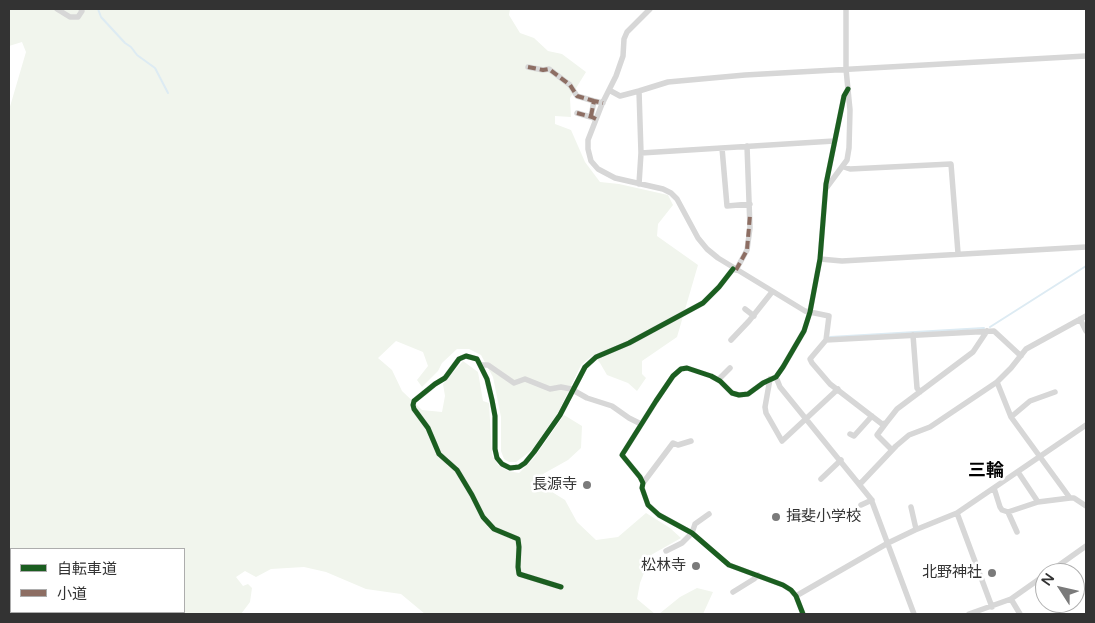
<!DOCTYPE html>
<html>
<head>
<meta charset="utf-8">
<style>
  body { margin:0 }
  #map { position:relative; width:1095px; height:623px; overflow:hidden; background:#fff; font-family:"Varela Round","Noto Sans JP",sans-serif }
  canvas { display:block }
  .frame { position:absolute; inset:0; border:10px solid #333; pointer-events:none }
  .legend { position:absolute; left:10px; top:548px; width:175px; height:65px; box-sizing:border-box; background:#fff; border:1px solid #adadad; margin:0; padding:6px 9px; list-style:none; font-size:15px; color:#333 }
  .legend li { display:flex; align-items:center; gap:10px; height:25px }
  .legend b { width:25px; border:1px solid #adadad }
  .north { position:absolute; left:1035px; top:563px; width:50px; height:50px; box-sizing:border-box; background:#fff; border:1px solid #adadad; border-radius:50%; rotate:305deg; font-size:14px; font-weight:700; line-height:20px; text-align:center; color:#333 }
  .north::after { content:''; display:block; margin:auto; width:18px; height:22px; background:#7a7a7a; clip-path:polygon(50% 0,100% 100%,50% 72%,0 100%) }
</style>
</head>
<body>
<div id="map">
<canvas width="1095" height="623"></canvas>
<div class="frame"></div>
<ul class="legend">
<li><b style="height:6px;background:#1b5e20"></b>自転車道</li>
<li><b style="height:6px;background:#8d6e63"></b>小道</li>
</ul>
<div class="north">N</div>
</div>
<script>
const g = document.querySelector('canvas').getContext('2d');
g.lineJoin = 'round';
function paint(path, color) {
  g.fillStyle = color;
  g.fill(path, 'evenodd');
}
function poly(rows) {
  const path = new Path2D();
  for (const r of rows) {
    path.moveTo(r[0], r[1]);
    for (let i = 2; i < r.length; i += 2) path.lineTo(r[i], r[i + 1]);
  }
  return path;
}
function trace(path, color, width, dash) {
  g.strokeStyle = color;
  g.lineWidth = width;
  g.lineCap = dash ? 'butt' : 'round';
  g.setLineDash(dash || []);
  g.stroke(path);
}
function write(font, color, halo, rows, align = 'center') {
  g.font = font + ' "Varela Round","Noto Sans JP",sans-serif';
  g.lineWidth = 5;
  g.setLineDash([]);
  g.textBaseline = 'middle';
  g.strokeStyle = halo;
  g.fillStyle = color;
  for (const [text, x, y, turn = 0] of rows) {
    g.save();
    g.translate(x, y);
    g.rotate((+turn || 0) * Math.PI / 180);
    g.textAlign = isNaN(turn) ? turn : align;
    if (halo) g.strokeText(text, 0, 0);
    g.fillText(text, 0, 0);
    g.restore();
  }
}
paint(poly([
  [9,9,510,9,509,15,520,33,534,38,548,51,562,54,586,72,570,98,571,117,555,116,555,124,571,130,585,162,600,182,619,184,668,195,673,205,658,224,657,236,698,265,677,337,642,361,642,374,646,378,637,391,628,383,607,375,600,363,593,355,581,365,558,413,532,450,516,462,509,462,504,459,501,451,501,417,493,377,481,355,469,349,457,349,442,363,438,371,422,387,417,380,428,366,423,352,396,341,378,358,392,370,402,391,422,410,442,412,445,396,443,384,463,361,478,372,483,401,489,403,492,455,498,465,508,471,519,473,534,458,564,415,582,426,581,448,568,460,543,474,544,487,565,500,577,522,596,540,618,537,646,513,670,528,681,538,651,555,640,583,637,599,655,614,425,614,401,594,366,589,326,572,304,567,271,569,256,577,245,571,236,577,243,586,248,584,252,588,250,602,241,614,9,614,9,110,26,52,22,42,9,46],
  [11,549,184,549,184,612,11,612],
  [697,588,713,592,703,614,659,614,680,597]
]), '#f1f5ed');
trace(poly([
  [98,9,101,17,125,43,131,47,137,55,155,68,168,93],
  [990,327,1086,266],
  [830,337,984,328]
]), '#ddebf3', 2);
trace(poly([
  [57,9,70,17,78,17,82,11,81,9],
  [650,9,627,32,624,39,623,56,616,76,602,104,588,140,588,149,591,161,598,169,615,178,663,189,671,193,677,199,698,238,707,249,718,258,805,311,829,316,826,340,810,359,812,363,830,384,882,424,886,423,897,409,973,352,987,331],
  [528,67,543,70,549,69,570,85,577,96,594,101],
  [609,90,620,96,639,91,668,82,745,75,1086,56],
  [577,113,594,118],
  [591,116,594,101,603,103],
  [722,148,727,206,750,204],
  [641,153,834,141],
  [844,167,850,169,951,164,958,253],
  [639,184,641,153,639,91],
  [827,187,847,160,849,148,850,110,846,69,846,9],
  [820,259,842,261,1086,247],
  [736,270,747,250,750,228,747,146],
  [745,309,754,316],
  [1080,319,1086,331],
  [913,335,917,388,920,392],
  [731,340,749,321,772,292],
  [826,340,994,331,1021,356],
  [481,365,488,365,514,383,525,379,550,389,561,387,571,389,587,398,612,406,629,418,641,424],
  [776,377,780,387,871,499,914,614],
  [770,379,765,407,766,413,782,441,838,389],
  [718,380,730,368],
  [997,382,1011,417,1070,498,1038,502,1018,472],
  [1011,417,1030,401,1055,392],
  [886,423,877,435,892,450],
  [850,434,854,436,872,416],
  [821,479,841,460],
  [643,483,673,443,678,445,691,441],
  [860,484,896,446,909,435,930,427,997,382,1011,368,1026,349,1086,316],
  [994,488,1000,507,1002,510,1008,512],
  [1070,498,1074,498,1086,506],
  [861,505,872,500],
  [911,507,916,529],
  [957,513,992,607],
  [1017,532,1008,512,1038,502],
  [666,551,682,543,692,533,695,524,709,514],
  [1048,573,1086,546],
  [561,587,519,574,518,567,519,547,518,539,494,529,483,517,472,495,457,470,439,454,428,428,414,409,413,405,414,401,435,384,445,378,459,359,466,356,477,359,487,379,492,400,495,416,495,449,497,458,502,464,510,468,519,467,525,463,534,452,560,415,585,367,596,357,629,343,703,303,719,287,733,269],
  [733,592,754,579,758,575],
  [796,596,888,543,915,530,957,513,1086,425],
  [1011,599,1020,614],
  [803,614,796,596,791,590,783,585,729,565,692,533,659,515,648,505,642,488,643,483,640,477,622,455,656,401,673,376,681,369,687,368,711,376,720,381,732,393,739,395,748,394,763,383,776,377,783,367,804,331,810,312,820,259,826,184,844,96,848,89],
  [969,614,1011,599,1045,575]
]), '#d7d7d7', 5.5);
trace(poly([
  [528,67,543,70,549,69,570,85,577,96,594,101],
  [577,113,592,117,596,119],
  [591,116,594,101,603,103],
  [736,270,747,250,750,215]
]), '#8d6e63', 4, [8, 4]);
trace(poly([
  [561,587,519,574,518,567,519,547,518,539,494,529,483,517,472,495,457,470,439,454,428,428,414,409,413,405,414,401,435,384,445,378,459,359,466,356,477,359,487,379,492,400,495,416,495,449,497,458,502,464,510,468,519,467,525,463,534,452,560,415,585,367,596,357,629,343,703,303,719,287,733,269],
  [803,614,796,596,791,590,783,585,729,565,692,533,659,515,648,505,642,488,643,483,640,477,622,455,656,401,673,376,681,369,687,368,711,376,720,381,732,393,739,395,748,394,763,383,776,377,783,367,804,331,810,312,820,259,826,184,844,96,848,89]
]), '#1b5e20', 5);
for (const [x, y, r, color] of [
  [587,485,5,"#7a7a7a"],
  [776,517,5,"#7a7a7a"],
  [696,566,5,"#7a7a7a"],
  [992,573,5,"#7a7a7a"]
]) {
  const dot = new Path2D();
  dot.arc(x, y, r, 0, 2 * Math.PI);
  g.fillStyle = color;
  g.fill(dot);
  trace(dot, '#fff', 2);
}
write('15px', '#333', '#fff', [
  ["長源寺",577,485],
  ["揖斐小学校",786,517,"left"],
  ["松林寺",686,566],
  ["北野神社",982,573]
], 'right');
write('bold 18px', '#000', '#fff', [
  ["三輪",986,471]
]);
</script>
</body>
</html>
